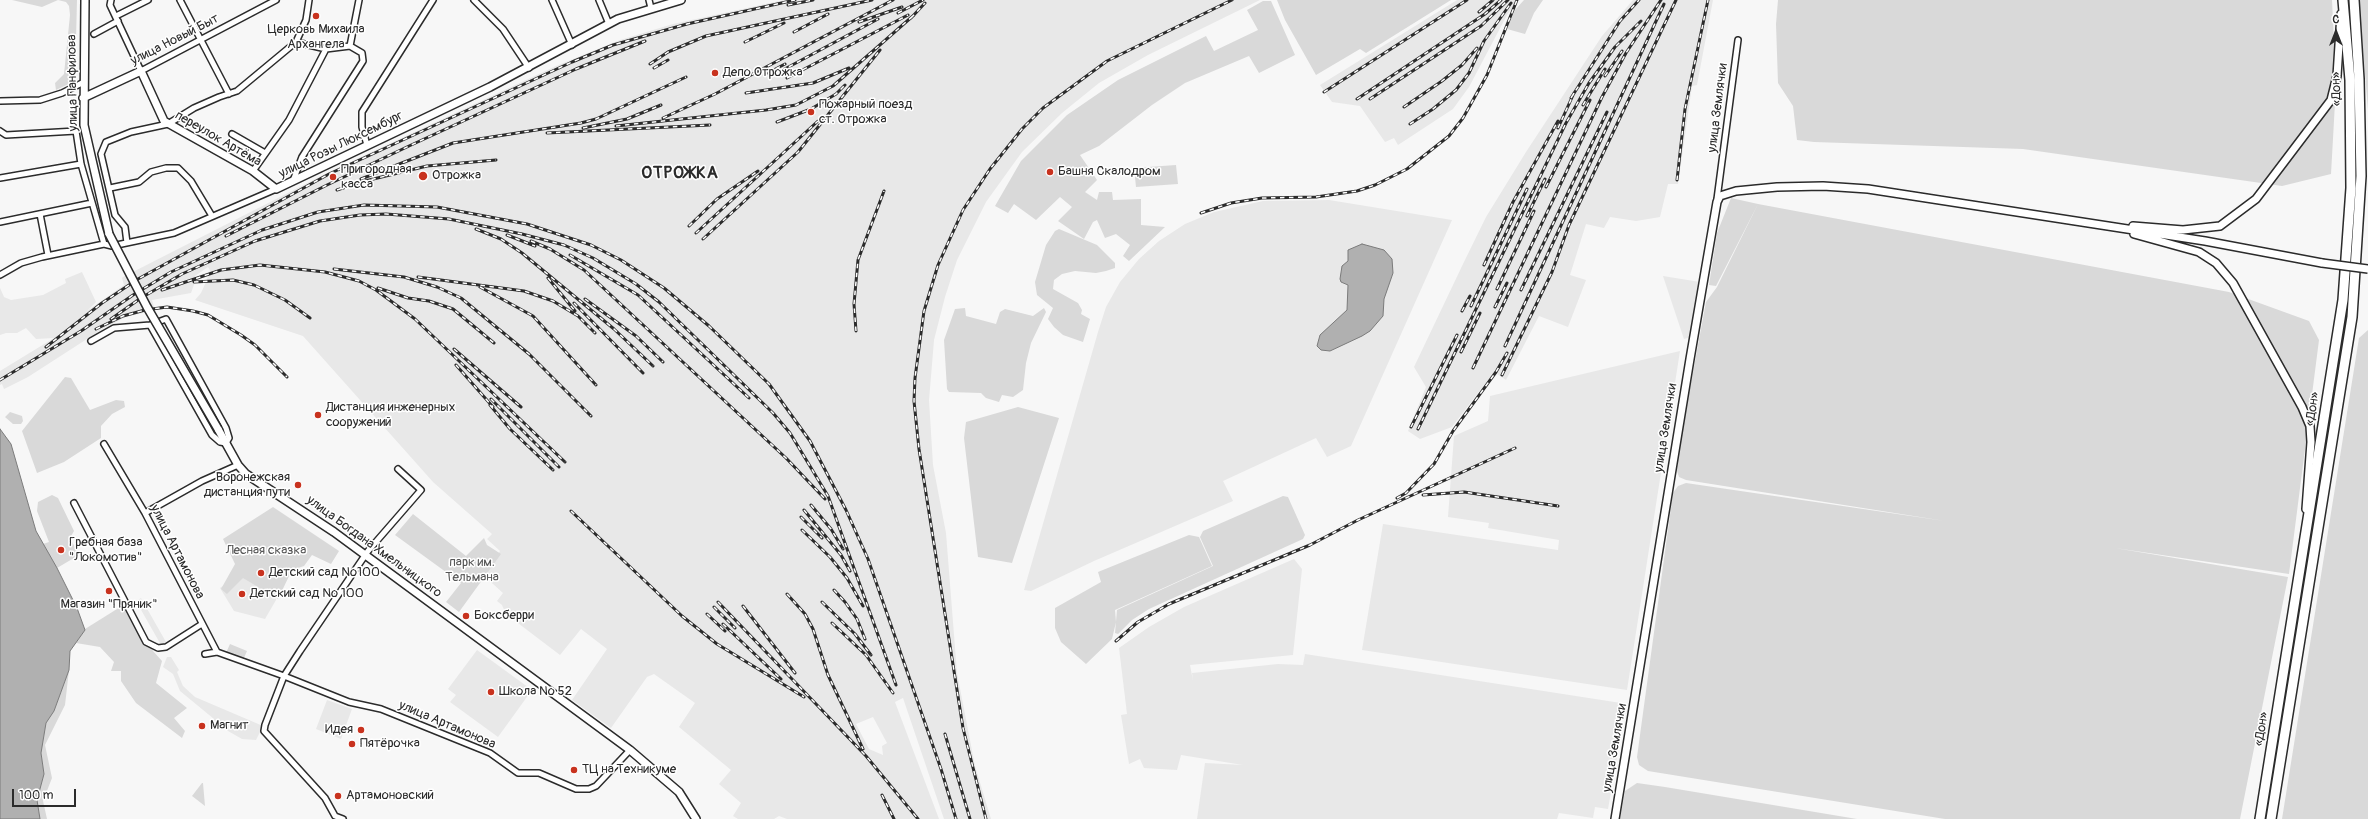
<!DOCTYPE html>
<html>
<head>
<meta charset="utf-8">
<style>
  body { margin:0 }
  #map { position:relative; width:2368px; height:819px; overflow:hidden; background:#f7f7f7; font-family:Pangolin,sans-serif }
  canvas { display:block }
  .north { position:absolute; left:2316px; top:12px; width:40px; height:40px; -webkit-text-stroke:3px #fff; paint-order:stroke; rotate:0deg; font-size:11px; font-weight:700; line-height:16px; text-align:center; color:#2b2b2b }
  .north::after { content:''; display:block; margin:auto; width:14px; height:18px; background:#2b2b2b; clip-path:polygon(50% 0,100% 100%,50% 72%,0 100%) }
  .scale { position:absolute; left:12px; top:789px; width:64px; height:18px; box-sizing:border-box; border:2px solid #2b2b2b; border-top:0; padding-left:5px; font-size:12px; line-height:14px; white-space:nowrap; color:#2b2b2b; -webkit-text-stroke:3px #fff; paint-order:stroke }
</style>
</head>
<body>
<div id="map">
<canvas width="2368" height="819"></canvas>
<div class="north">С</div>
<div class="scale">100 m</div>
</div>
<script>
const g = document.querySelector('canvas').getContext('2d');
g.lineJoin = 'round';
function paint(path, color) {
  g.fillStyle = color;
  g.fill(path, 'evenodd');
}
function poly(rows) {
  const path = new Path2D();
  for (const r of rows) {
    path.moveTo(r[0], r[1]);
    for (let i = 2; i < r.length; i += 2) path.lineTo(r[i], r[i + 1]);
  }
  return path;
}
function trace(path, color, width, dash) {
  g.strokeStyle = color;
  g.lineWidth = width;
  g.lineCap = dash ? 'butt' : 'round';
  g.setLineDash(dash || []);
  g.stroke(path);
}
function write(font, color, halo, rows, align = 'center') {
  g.font = font + ' Pangolin,sans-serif';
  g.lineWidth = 3;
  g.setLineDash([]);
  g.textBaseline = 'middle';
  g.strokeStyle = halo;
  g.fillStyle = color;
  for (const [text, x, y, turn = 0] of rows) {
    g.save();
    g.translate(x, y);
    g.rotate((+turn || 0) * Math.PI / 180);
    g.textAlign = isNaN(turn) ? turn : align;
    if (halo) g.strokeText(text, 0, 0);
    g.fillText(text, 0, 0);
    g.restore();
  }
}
paint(poly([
  [784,0,1260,0,1148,55,1099,83,1062,113,1022,152,986,202,957,260,945,297,934,340,929,400,933,465,946,533,957,673,975,766,991,819,944,819,903,698,895,702,939,819,787,819,779,816,774,819,738,819,733,816,741,803,719,784,731,770,679,727,695,703,654,674,647,677,611,728,572,700,607,649,581,629,560,655,506,614,502,605,497,601,503,593,483,575,500,551,487,539,492,534,433,482,303,336,195,300,201,293,206,282,210,270,208,267,195,276,196,279,191,293,152,300,155,310,126,317,104,328,28,377,4,389,2,384,0,385,0,371,54,338,36,339,26,328,17,333,6,333,0,335,0,288,4,297,11,300,43,295,66,283,65,279,82,272,96,302,87,311,124,285,122,278,123,277,329,172,556,66,620,40,673,24],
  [873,717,887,743,882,746,883,755,869,749,856,724],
  [1457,0,1518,0,1507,15,1469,87,1453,109,1398,145,1394,138,1385,142,1360,106,1332,102,1320,85],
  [1633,0,1713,0,1697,85,1692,86,1678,184,1668,184,1660,217,1636,221,1610,217,1604,228,1586,224,1570,275,1586,280,1568,327,1539,316,1506,380,1494,372,1452,427,1420,439,1408,431,1426,387,1414,367,1463,264,1486,217,1526,152,1602,36],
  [1329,200,1452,220,1351,446,1327,457,1316,438,1223,481,1233,501,1094,561,1031,591,1024,590,1098,332,1106,307,1120,282,1139,259,1159,241,1185,224,1214,212,1263,201],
  [1663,276,1700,282,1691,337,1684,339],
  [1680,351,1627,690,1362,650,1383,524,1558,550,1559,540,1488,528,1489,523,1448,517,1454,436,1488,421,1490,396],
  [1294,559,1302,569,1293,655,1190,665,1193,681,1192,673,1278,664,1303,665,1305,654,1621,703,1615,751,1618,752,1608,809,1595,807,1593,818,1559,813,1557,819,1197,819,1205,763,1243,765,1181,755,1177,770,1144,768,1140,759,1129,764,1121,715,1127,714,1119,648,1149,627,1184,607],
  [250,566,276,591,276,600,265,619,234,611,220,588],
  [141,598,166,642,161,645,136,601],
  [477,650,532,690,498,737,450,702,456,695,448,689],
  [167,657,171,657,179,670,177,672,183,686,195,697,263,726,256,740,242,739,214,723,214,719,180,691,173,674,163,667],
  [327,700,352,709,341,739,316,729]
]), '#e8e8e8');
paint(poly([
  [12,0,58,0,42,7],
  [58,0,77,0,75,81,56,90,55,83,64,74,70,15,69,6,66,2],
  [1277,0,1451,0,1366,53,1360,49,1316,75,1285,20],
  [1524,0,1543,0,1534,13,1525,34,1507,29,1515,10],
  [1778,0,2332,0,2336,85,2331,174,2282,186,2023,149,1814,142,1797,140,1793,106,1778,83,1776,24],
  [2359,0,2368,0,2368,110],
  [1263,1,1271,1,1295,55,1259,73,1249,56,1185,83,1152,105,1099,146,1080,155,1097,180,1085,192,1097,200,1099,192,1112,192,1113,200,1141,199,1141,225,1165,227,1129,261,1123,256,1130,245,1116,234,1105,238,1097,220,1093,222,1084,239,1058,221,1072,207,1060,197,1036,220,1014,204,1008,213,995,206,1021,161,1067,115,1118,80,1206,36,1214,51,1258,30,1247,10],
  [1176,165,1178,184,1136,187,1134,168],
  [1731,198,1758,204,1716,286,1709,285,1717,233],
  [1758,204,2229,292,2309,321,2319,340,2289,574,2115,548,2288,577,2240,819,1945,819,1648,771,1639,765,1637,757,1673,493,1678,486,1686,483,1945,521,1686,480,1679,477,1677,471,1678,453,1706,302,1717,287],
  [1059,229,1097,245,1115,263,1115,268,1106,271,1096,273,1075,271,1062,274,1054,280,1053,289,1078,303,1082,310,1081,314,1090,319,1083,342,1063,335,1054,327,1048,319,1053,308,1037,295,1035,282,1046,245,1055,231],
  [965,308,966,316,996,324,1000,312,1005,309,1033,316,1044,308,1046,312,1031,343,1026,363,1023,390,1013,397,1002,395,999,402,986,398,981,393,949,392,947,389,944,340,955,309],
  [2368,330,2368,819,2282,819,2359,338],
  [65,377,71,378,90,410,116,400,124,401,125,407,112,414,101,426,101,438,64,462,37,473,22,431],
  [1018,407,1059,418,1012,563,978,557,964,438,966,422],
  [10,412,22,416,23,421,21,424,13,424,5,417],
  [52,495,58,498,74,531,70,538,79,555,57,568,43,544,49,542,37,511,38,502],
  [1283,496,1288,497,1305,535,1303,539,1149,609,1132,620,1118,634,1115,633,1117,610,1213,566,1200,537,1203,531],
  [273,507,339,551,331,564,312,555,304,566,292,570,278,599,243,578,227,594,221,589,235,564,223,539],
  [413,514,466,556,484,538,487,545,501,554,459,612,446,602,461,583,395,535],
  [1189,535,1199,537,1212,566,1115,610,1116,622,1112,639,1086,664,1061,642,1055,628,1055,608,1101,582,1098,572],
  [125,604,153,651,162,661,156,683,187,708,174,718,185,731,182,738,136,703,121,681,121,671,111,671,114,662,100,647,76,643,85,629],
  [230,644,247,651,243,660,226,653],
  [69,670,65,705,45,745,52,778,43,801,47,819,40,819,37,800,44,774,41,753,46,723,54,711],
  [202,783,203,783,205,806,192,796],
  [1637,783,1665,787,1857,819,1620,819,1625,791]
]), '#d9d9d9');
const water = poly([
  [1362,244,1384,250,1392,259,1393,273,1384,299,1383,316,1370,331,1362,336,1330,351,1321,350,1317,346,1320,335,1347,310,1348,285,1341,282,1340,279,1342,266,1348,261,1348,250,1362,244],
  [0,429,11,444,36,531,57,568,77,608,85,630,70,651,69,670,54,711,46,723,41,753,44,774,37,800,40,819,0,819,0,429]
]);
paint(water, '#b0b0b0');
trace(water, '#7b7b7b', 1);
const street = poly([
  [111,0,110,5,141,71,276,0],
  [180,0,229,94],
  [474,0,503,29,529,68],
  [552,0,572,45],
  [599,0,609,24],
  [649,0,651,8],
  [116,16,148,0],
  [94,34,118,21],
  [296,42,306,20,309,0],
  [0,101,40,100,62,93,84,82],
  [0,131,6,135,76,131,81,164,104,244],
  [232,134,265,153],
  [367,145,362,127,362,112,433,0],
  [253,171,289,120,326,49,350,46,359,0],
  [0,178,81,164],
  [293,181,302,157,363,61,362,53,350,46],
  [110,188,139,182,151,172,166,168,178,168,191,181,212,216],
  [1717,199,1738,40],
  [40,214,48,255],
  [0,222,92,203],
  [127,243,125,227,115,215,101,154,106,142,131,132,168,124,194,108,219,97,237,91,296,42,326,49],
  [0,275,21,263,42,257,104,244,112,246,174,233,276,189],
  [91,341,114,328,150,325,166,319,226,428,229,438,226,443,220,442,212,435,150,325],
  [104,444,145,513,217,652,284,676,349,702,381,709,490,753,518,773,539,773,576,789,589,789,596,786,630,750],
  [74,503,146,642,158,648,166,647,202,624],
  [145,513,202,481,238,465],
  [205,654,217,652],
  [343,819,335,816,325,798,264,731,265,725,284,676,300,651,368,551,421,490,398,469]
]);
const secondary = poly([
  [85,0,84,125,109,234],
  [83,98,141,71,164,121,253,171,276,189,490,87,618,19,681,0],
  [2133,226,2183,230,2220,226,2256,199,2331,100,2337,76,2341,14],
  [2134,234,2199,252,2216,263,2233,283,2302,407,2310,426,2311,442,2306,509],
  [218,429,238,465,246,474,334,532,630,750,679,792,696,819],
  [1615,819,1690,359,1717,202,1720,196,1736,191,1777,187,1823,186,1868,189,2205,241,2322,263]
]);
const highway = poly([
  [2260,819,2343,300,2351,188,2350,80,2343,0],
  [2271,819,2352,317,2361,176,2359,79,2354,0]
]);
trace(street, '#2b2b2b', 8);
trace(secondary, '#2b2b2b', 10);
trace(highway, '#2b2b2b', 12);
trace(street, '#fff', 5);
trace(secondary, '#fff', 7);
trace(highway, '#fff', 9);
const rail = poly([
  [788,5,813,0],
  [1479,12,1493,0],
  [898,13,923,0],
  [911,18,925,3],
  [859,22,902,7],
  [794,32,828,14],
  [745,42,784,23],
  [650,64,668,52,706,36,872,0],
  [654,68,668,60],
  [781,71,878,19],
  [768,73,785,64],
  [1605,76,1622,51],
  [787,78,908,15],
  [1324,92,1467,0],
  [746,93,813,83,849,68],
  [1571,98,1620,21,1639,0],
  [1357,99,1485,14,1501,0],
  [1370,99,1481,26,1508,0],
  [1583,105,1605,69],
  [1404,107,1442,81,1462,65,1477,48],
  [663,118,715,94,893,0],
  [777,122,811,109,836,94,845,85],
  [1410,124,1433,109,1456,90,1469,73,1484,41,1511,3],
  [616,126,766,110,796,105,833,86,914,15],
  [583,128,627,119,661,105],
  [1558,128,1574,93],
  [547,133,710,125],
  [361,179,453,143,581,123,596,119,686,77],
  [1677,180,1685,109,1708,0],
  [1546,187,1590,100],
  [337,190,361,182,427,166,496,160],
  [1201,213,1231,203,1262,198,1316,197,1357,191,1375,185,1407,169,1449,136,1463,118,1487,75,1517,0],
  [1527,216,1545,179],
  [689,226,717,199,758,171],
  [476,229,501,239,522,253,614,329,653,366],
  [696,233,818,121],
  [507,235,535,246],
  [226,236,327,185,409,146,576,69,645,41],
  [703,239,798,152,880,50],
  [531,241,550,249,584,270,786,458,825,499],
  [570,255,638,295,749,398],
  [1484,265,1513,202,1558,121],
  [334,269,404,277,437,287,461,298,529,354,591,416],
  [418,277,524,291,553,301,578,316,595,333],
  [548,278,575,311],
  [194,282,233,280,254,285,285,300,310,318],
  [480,287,533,316,596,385],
  [378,288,408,298,429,301,453,309,494,343],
  [1497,289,1534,211],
  [162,290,221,270,260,265,325,272,359,281,376,290,415,319,565,462],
  [1521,290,1607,112],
  [585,299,636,336,663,362],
  [574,303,643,373],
  [1471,306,1527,189],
  [1495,307,1507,283],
  [1462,311,1470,296],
  [111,319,141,298,182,274,255,241,320,221,360,215,386,214,449,219,522,234,564,245,593,258,636,284,659,302,773,413,790,433,828,496,896,685],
  [96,329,123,316,145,310,167,307,193,311,208,315,241,335,255,345,287,377],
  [856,331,854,304,858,260,884,191],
  [1505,346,1664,4],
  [46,347,102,303,138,279,329,174,572,62,613,45,687,24,795,0],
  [454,349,521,407],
  [1461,352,1480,313],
  [456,365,493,407],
  [1473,368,1602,97,1626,53,1661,0],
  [1502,375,1552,272,1569,225,1676,0],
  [0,380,81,331,133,295,171,272,262,230,318,212,364,205,437,207,527,224,591,245,621,260,664,288,709,326,769,384,810,441,846,510,868,559,941,769,956,819],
  [491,399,559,467],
  [490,405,510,429,553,470],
  [1411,427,1457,335],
  [1418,429,1566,123,1589,83,1615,47,1641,21],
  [1423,495,1464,492,1558,506],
  [1397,498,1406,493,1434,464,1453,431,1496,372,1507,353],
  [811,505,831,529,843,549],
  [804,510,841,555,850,571],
  [571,511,682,616,717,644,804,697],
  [801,517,822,538],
  [802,530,830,557,847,578,863,606],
  [834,590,845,602,857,619,865,639],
  [787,594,805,614,813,629,828,675,863,749],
  [718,602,866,756,918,819],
  [822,602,855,634,871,655],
  [743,606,795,673],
  [714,607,735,628],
  [707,614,725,631],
  [832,623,866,655,893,693],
  [723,624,781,679],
  [1116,641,1138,622,1169,604,1310,545,1358,520,1515,448],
  [945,734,970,819],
  [882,795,894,819],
  [986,819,963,728,919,449,914,401,915,378,924,311,938,265,963,210,990,169,1022,129,1043,108,1107,61,1232,0]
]);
trace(rail, '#2b2b2b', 3);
trace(rail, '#fff', 1.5, [4.5]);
const secondaryBridge = poly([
  [109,234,147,307,218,429],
  [2322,263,2368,269]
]);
trace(secondaryBridge, '#2b2b2b', 10, []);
trace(secondaryBridge, '#fff', 7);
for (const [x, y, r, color] of [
  [316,16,4,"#c8321e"],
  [715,73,4,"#c8321e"],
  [811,112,4,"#c8321e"],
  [1050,172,4,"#c8321e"],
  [423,176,5,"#c8321e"],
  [333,177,4,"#c8321e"],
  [318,415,4,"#c8321e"],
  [298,485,4,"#c8321e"],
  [61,550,4,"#c8321e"],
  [261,573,4,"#c8321e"],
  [109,591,4,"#c8321e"],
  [242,594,4,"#c8321e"],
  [466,616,4,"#c8321e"],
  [491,692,4,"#c8321e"],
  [202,726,4,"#c8321e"],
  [361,730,4,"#c8321e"],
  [352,744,4,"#c8321e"],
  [574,770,4,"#c8321e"],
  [338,796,4,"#c8321e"]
]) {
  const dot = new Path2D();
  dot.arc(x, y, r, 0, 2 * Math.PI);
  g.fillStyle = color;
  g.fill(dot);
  trace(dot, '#fff', 1.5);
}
write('13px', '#2b2b2b', '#fff', [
  ["Церковь Михаила",316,30,"center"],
  ["Архангела",316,45,"center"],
  ["Депо Отрожка",723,73],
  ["Пожарный поезд",819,105],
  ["ст. Отрожка",819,120],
  ["Пригородная",341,170],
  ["касса",341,185],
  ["Башня Скалодром",1058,172],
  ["Отрожка",432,176],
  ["Дистанция инженерных",326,408],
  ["сооружений",326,423],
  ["Воронежская",290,478,"right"],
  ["дистанция пути",290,493,"right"],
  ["Гребная база",69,543],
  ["\"Локомотив\"",69,558],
  ["Детский сад №100",269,573],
  ["Детский сад № 100",250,594],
  ["Магазин \"Пряник\"",109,605,"center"],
  ["Боксберри",474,616],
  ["Школа № 52",499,692],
  ["Магнит",210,726],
  ["Идея",353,730,"right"],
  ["Пятёрочка",360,744],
  ["ТЦ на Техникуме",582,770],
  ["Артамоновский",346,796]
], 'left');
write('13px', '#2b2b2b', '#fff', [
  ["улица Новый Быт",175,40,-27],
  ["улица Панфилова",73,83,-91],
  ["«Дон»",2337,89,-92],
  ["улица Землячки",1718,108,-83],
  ["переулок Артёма",218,139,30],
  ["улица Розы Люксембург",341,145,-26],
  ["«Дон»",2313,409,-81],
  ["улица Землячки",1666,428,-81],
  ["улица Богдана Хмельницкого",374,547,36],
  ["улица Артамонова",177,552,63],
  ["улица Артамонова",447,725,23],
  ["«Дон»",2262,729,-81],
  ["улица Землячки",1615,748,-80]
]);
write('13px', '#565656', '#fff', [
  ["Лесная сказка",266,551],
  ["парк им.",472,563],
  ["Тельмана",472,578]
]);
g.letterSpacing = '1px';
write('bold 17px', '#2b2b2b', '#fff', [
  ["ОТРОЖКА",680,174]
]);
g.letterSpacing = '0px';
</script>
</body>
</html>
